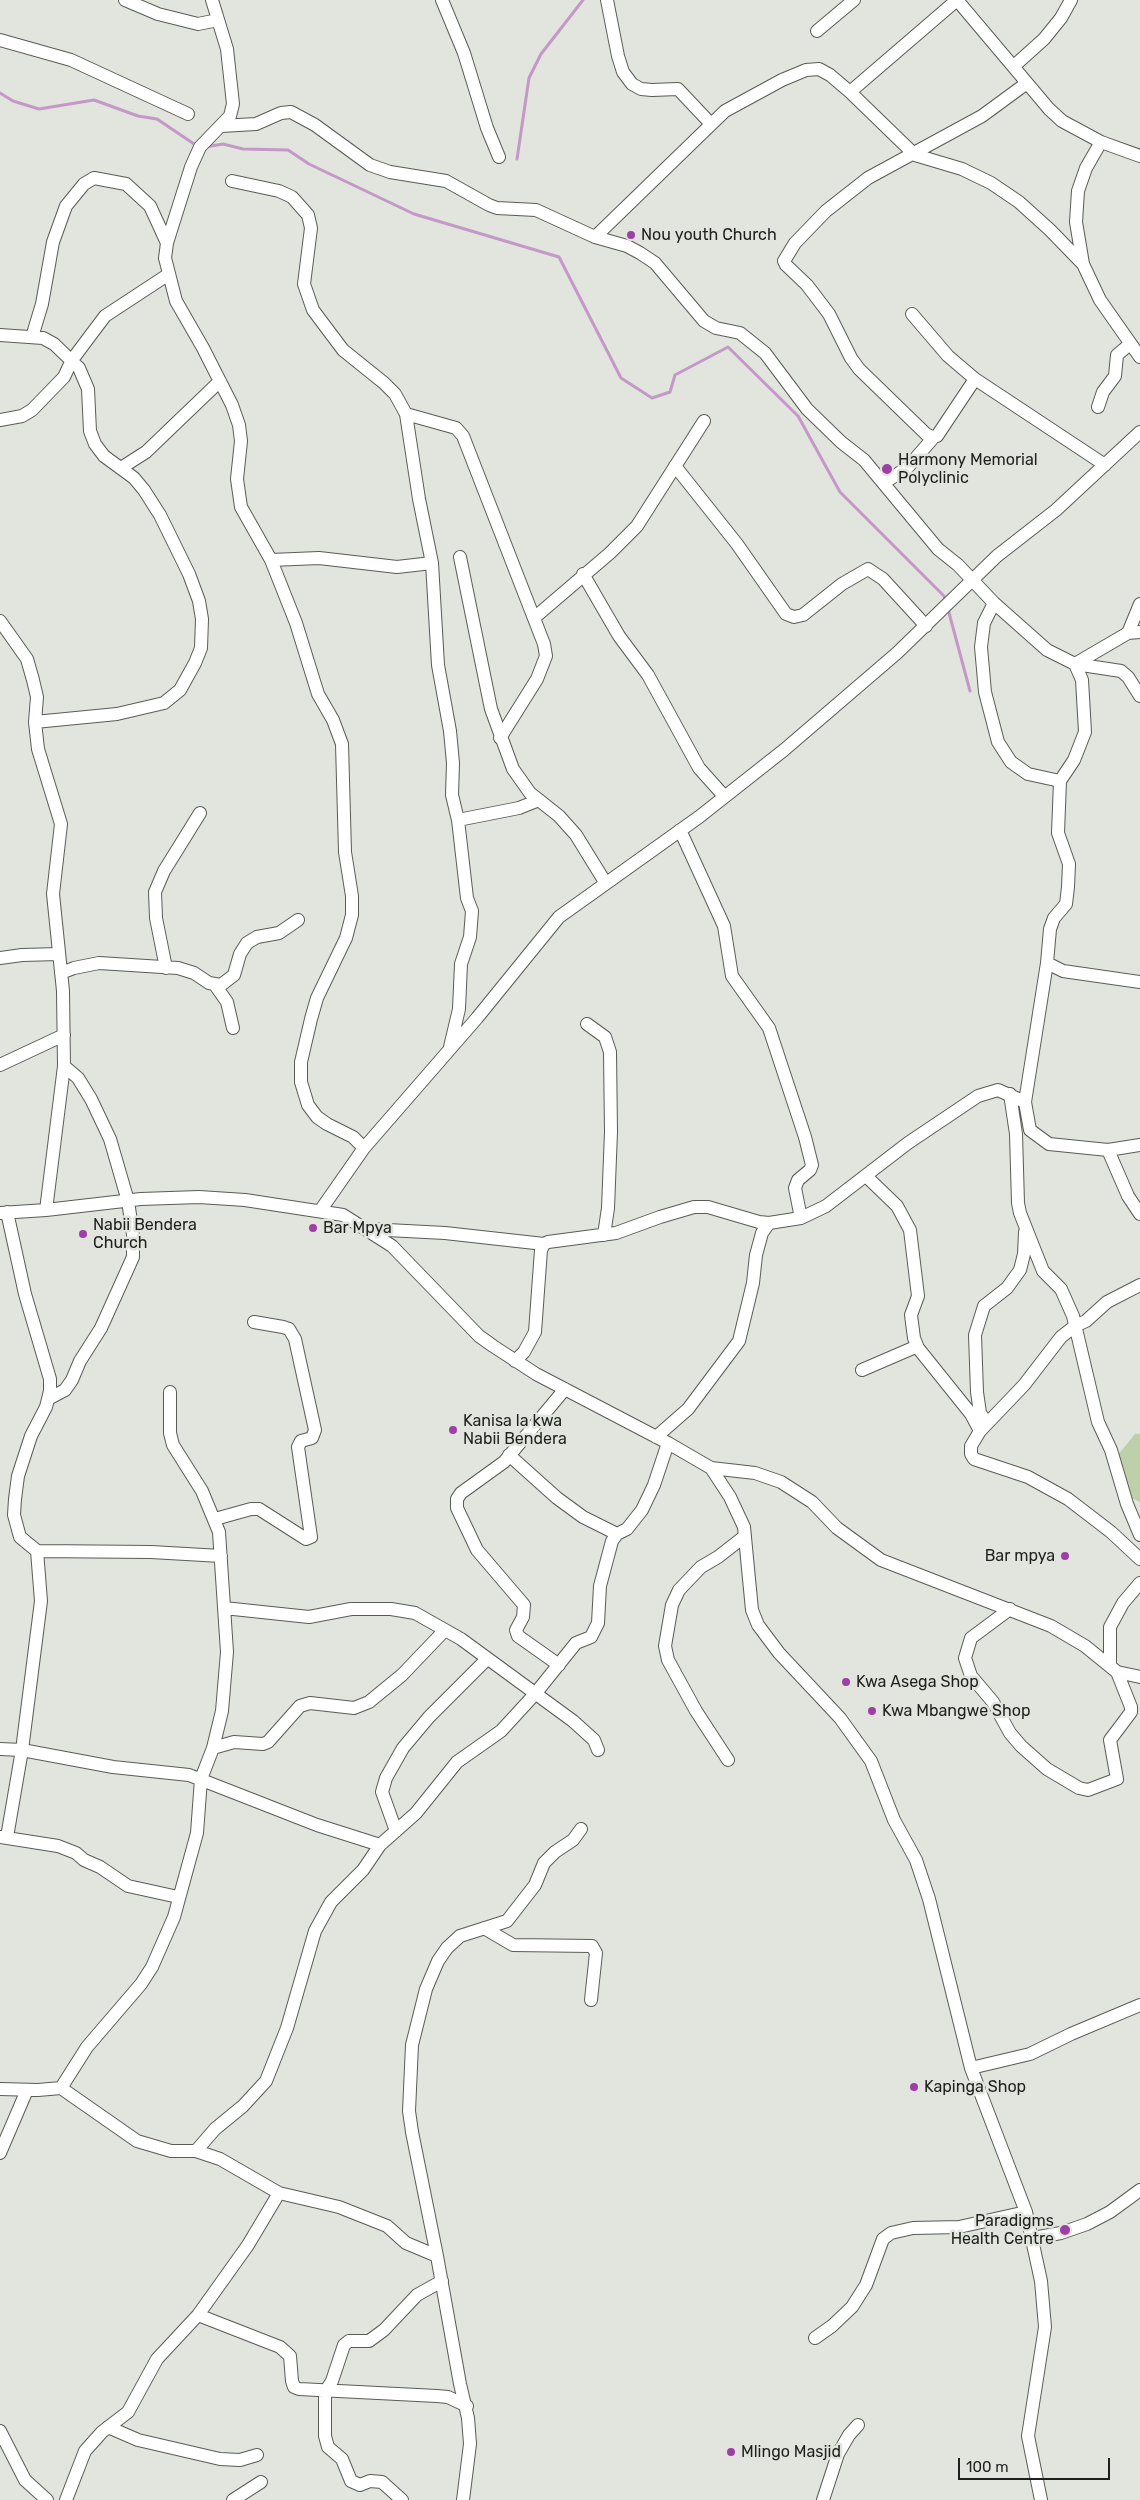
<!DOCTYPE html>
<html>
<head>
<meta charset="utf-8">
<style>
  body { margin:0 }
  #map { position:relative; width:1140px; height:2500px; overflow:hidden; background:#e1e5de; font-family:Rubik,sans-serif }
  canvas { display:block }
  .scale { position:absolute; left:958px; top:2458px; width:152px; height:22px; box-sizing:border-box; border:2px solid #1f201e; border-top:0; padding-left:6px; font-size:15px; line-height:18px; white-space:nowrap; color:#1f201e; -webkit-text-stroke:4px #e1e5de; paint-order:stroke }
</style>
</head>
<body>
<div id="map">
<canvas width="1140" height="2500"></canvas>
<div class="scale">100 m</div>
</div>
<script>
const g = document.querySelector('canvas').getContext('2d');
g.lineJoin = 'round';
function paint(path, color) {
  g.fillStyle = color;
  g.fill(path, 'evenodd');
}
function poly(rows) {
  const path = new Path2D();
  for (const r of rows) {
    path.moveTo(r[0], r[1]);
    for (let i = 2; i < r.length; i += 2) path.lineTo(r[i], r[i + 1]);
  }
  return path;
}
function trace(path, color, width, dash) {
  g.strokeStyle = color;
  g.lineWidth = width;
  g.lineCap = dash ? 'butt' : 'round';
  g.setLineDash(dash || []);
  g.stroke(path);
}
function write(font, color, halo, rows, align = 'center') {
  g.font = font + ' Rubik,sans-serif';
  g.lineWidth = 5;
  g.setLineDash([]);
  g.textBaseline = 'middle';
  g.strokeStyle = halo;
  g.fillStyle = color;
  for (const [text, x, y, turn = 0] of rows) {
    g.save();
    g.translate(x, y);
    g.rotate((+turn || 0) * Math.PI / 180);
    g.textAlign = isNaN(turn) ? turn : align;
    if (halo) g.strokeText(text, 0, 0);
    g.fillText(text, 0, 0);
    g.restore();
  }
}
paint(poly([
  [1135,1434,1140,1434,1140,1502,1131,1498,1123,1479,1122,1465,1117,1456]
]), '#bed0aa');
trace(poly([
  [0,93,13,101,39,109,94,100,138,116,157,119,197,146],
  [205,147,223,144,243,149,288,150,309,164,414,214,559,257,621,378,652,398,670,392,675,375,728,347,798,416,840,492,944,596,945,601],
  [517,159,529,78,541,54,583,0],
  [948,609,970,691]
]), '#c498c7', 3);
const minor = poly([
  [125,0,158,14,198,24,218,20],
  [212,0,227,49,233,104,230,116,200,147,191,167,167,243,165,258,176,301,203,348,232,405,239,425,241,441,237,479,241,507,271,560,296,623,318,694,333,720,342,744,345,852,352,896,352,915,346,938,317,998,311,1019,301,1062,301,1082,308,1105,317,1117,327,1124,353,1137,364,1148],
  [442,0,464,53,487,128,499,157],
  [607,0,618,56,623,72,632,84,641,89,652,90,678,89,711,124],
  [957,0,1049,109,1062,121,1101,142,1140,156],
  [817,31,854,0],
  [0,40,71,60,188,114],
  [1014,66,1044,39,1061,18,1071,0],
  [850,92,957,0],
  [221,126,256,124,281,113,291,112,315,125,370,165,390,172,446,181,489,205,497,208,536,210,595,237,725,111,782,80,806,70,819,69,830,75,850,92,915,155,962,169,991,183,1019,202,1050,230,1083,264],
  [1101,142,1086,168,1078,191,1076,222,1083,264,1100,300,1140,357],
  [232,181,279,191,292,197,308,215,311,228,304,284,313,310,343,350,384,383,395,394,406,414,419,499,432,563,438,665,450,731,453,763,452,795,458,820,467,898,472,911,470,937,461,964,459,1009,450,1047],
  [595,237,627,246,640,253,655,263,704,321,716,328,740,333,765,353,807,409,841,442,864,460,938,549,958,565,994,603,1047,650,1075,664,1128,633,1140,632],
  [912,314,948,356,975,379,1105,465],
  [0,335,43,338,54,344,79,368,88,389,90,431,95,444,104,456,134,478,144,490,160,515,189,574,199,601,202,619,201,648,195,663,180,690,164,703,117,714,35,722],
  [32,337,42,304,53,242,66,206,84,184,94,178,126,184,150,206,167,243],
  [975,379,937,436,931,437,926,434,859,369,851,358,829,314,807,285,786,265,784,261,795,243,826,211,868,178,982,116,1027,83],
  [1098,407,1103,392,1115,376,1117,355,1130,344],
  [406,414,456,428,463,436,544,644,546,656,537,679,500,738],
  [0,420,22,416,32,410,64,377,72,360,105,316,169,274],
  [675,466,737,544,786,614,794,617,803,615,842,584,868,569,883,579,926,626],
  [121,468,146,452,220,381],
  [884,483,908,467,934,437],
  [460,557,491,709,513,769,530,793,559,816,576,835,605,882],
  [271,560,319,558,397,567,432,563],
  [583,574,619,636,648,675,699,768,724,796],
  [994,603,984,623,981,647,985,692,998,742,1011,762,1028,774,1060,781],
  [534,618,610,553,637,526,704,421],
  [0,621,27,659,33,680,37,697,35,722,38,749,61,824,53,894,63,991,64,1066,46,1210],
  [1128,633,1140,604],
  [1075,664,1121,671,1128,677,1140,696],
  [458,820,519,808,539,800],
  [680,830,724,926,732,976,769,1028,805,1137,812,1165,810,1170,798,1180,795,1188,801,1218],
  [0,958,22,955,59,954],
  [1047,963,1063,971,1140,982],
  [166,968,156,918,155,892,164,871,200,813],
  [61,973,74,968,99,963,178,968,194,973,209,983,221,985,234,975,240,954,247,943,257,937,279,933,298,920],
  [215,985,227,1002,233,1028],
  [587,1024,605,1037,610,1052,611,1132,608,1208,604,1235],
  [0,1065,64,1035],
  [1010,1094,1016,1134,1018,1203,1020,1213,1043,1271,1061,1289,1073,1316,1098,1422,1111,1450,1127,1504,1140,1535],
  [1025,1102,1047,963,1050,929,1054,918,1066,904,1068,887,1069,864,1058,833,1060,781,1074,760,1085,732,1082,680,1075,664],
  [1108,1150,1128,1196,1140,1214],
  [867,1177,897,1206,910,1230,918,1296,911,1315,914,1338,918,1348,971,1414,980,1431],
  [320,1211,364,1148,477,1018,559,917,699,817,784,750,897,653,997,556,1056,510,1140,432],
  [0,1213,46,1210,141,1199,199,1197,245,1200,343,1215,392,1246,479,1336,493,1346,536,1374,668,1443,711,1468,730,1497,744,1527,752,1610,758,1625,779,1653,840,1718,871,1761,894,1820,916,1860,929,1899,971,2068,1026,2212,1041,2281,1045,2327,1028,2436,1041,2500],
  [368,1229,445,1233,544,1244],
  [1140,1285,1107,1302,1086,1321,1075,1326,1061,1337,1024,1385,980,1431,971,1446,971,1454,974,1459,1028,1477,1068,1499,1111,1532,1140,1559],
  [515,1361,524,1352,535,1332,541,1250,544,1244,548,1242,616,1233,660,1217,694,1207,708,1207,759,1222,769,1223,801,1218,826,1206,908,1143,978,1096,998,1090,1025,1102,1030,1130,1049,1144,1108,1150,1140,1145],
  [862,1370,913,1348,918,1348],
  [48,1399,65,1390,72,1380,80,1361,101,1328,133,1257,133,1235,128,1201,110,1139,91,1099,78,1078,64,1066],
  [987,1423,980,1413,977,1392,975,1335,984,1306,1007,1288,1020,1270,1024,1254,1025,1232],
  [656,1437,688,1409,739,1341,753,1283,756,1255,762,1233,769,1223],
  [509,1455,557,1498,583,1517,617,1534],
  [711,1468,755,1473,781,1482,812,1502,837,1528,881,1560,1051,1626,1085,1646,1117,1672,1140,1677],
  [215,1519,251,1509,259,1509,306,1539,311,1537,298,1447,301,1441,312,1438,315,1430,295,1339,289,1329,283,1327,254,1322],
  [37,1551,151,1552,221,1556],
  [224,1608,309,1617,351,1609,391,1609,415,1613,461,1639,573,1721,594,1740,598,1750],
  [1010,1609,971,1638,965,1658,971,1676,993,1702,1010,1733,1021,1746,1047,1769,1079,1788,1088,1790,1117,1779,1110,1740,1131,1712,1131,1707,1117,1672],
  [559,1665,518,1636,516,1630,523,1617,524,1605,477,1550,457,1508,457,1499,461,1493,504,1462,565,1389],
  [1110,1666,1110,1627,1123,1603,1140,1583],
  [213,1748,234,1742,263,1744,268,1742,300,1706,310,1703,354,1708,369,1702,402,1675,445,1630],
  [0,1749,22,1750,113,1767,189,1775,317,1825,380,1845],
  [728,1760,696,1711,668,1660,665,1646,672,1605,679,1590,701,1567,718,1557,745,1536],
  [396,1831,382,1792,386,1778,403,1748,429,1717,487,1659],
  [0,1837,58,1846,76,1853,84,1860,100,1867,128,1886,178,1897],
  [7,1837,22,1750,41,1601,37,1551,20,1537,14,1515,15,1499,18,1476,31,1436,46,1407,50,1391,50,1379,25,1294,7,1212],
  [484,1928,513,1945,592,1946,596,1953,591,2000],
  [971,2068,1030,2054,1071,2034,1140,2005],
  [61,2088,87,2047,141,1984,152,1967,174,1917,197,1833,201,1779,213,1748,222,1711,227,1652,219,1532,202,1491,173,1445,170,1433,170,1392],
  [0,2089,38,2090,61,2088,137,2141,171,2151,196,2151,220,2159,279,2193,339,2207,387,2226,406,2243,437,2256],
  [196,2151,215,2129,243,2106,266,2081,287,2028,315,1931,331,1902,363,1870,380,1845,416,1813,457,1762,501,1731,535,1694,576,1643,591,1637,598,1623,600,1586,612,1541,617,1534,627,1529,642,1510,654,1485,668,1443],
  [0,2153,27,2090],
  [1033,2238,1061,2233,1087,2224,1110,2212,1140,2190],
  [198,2315,280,2347,290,2356,292,2381,294,2387,299,2389,437,2396,448,2397,467,2406],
  [815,2338,832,2326,852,2307,866,2285,883,2239,891,2233,913,2228,959,2227,1026,2212],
  [108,2427,138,2440,220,2459,240,2460,257,2455],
  [0,2431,25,2480,47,2500],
  [66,2500,85,2451,102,2432,128,2412,157,2359,198,2315,248,2245,279,2193],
  [233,2500,261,2482],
  [402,2500,382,2482,370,2481,360,2485,351,2481,342,2459,328,2447,325,2436,325,2392,332,2381,344,2345,349,2341,369,2341,384,2330,417,2295,442,2281],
  [463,2500,470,2444,468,2418,460,2384,437,2256,412,2132,409,2111,412,2045,426,1989,438,1961,447,1948,460,1936,507,1921,535,1885,544,1863,555,1852,573,1840,581,1829],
  [823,2500,838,2454,849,2435,858,2425]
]);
trace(minor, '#595c56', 14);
trace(minor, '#fff', 12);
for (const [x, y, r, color] of [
  [631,235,5,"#9e3ea6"],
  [887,469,6,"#9e3ea6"],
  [313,1228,5,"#9e3ea6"],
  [83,1234,5,"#9e3ea6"],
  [453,1430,5,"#9e3ea6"],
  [1065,1556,5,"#9e3ea6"],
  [846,1682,5,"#9e3ea6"],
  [872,1711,5,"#9e3ea6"],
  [914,2087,5,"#9e3ea6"],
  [1065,2230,6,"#9e3ea6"],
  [731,2452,5,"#9e3ea6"]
]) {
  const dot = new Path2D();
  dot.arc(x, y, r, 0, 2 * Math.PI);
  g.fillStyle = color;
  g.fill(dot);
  trace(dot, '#e1e5de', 2);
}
write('16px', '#1f201e', '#e1e5de', [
  ["Nou youth Church",641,235],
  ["Harmony Memorial",898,460],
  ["Polyclinic",898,478],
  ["Nabii Bendera",93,1225],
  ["Church",93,1243],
  ["Bar Mpya",323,1228],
  ["Kanisa la kwa",463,1421],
  ["Nabii Bendera",463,1439],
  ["Bar mpya",1055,1556,"right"],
  ["Kwa Asega Shop",856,1682],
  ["Kwa Mbangwe Shop",882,1711],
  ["Kapinga Shop",924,2087],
  ["Paradigms",1054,2221,"right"],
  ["Health Centre",1054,2239,"right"],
  ["Mlingo Masjid",741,2452]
], 'left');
</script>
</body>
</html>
